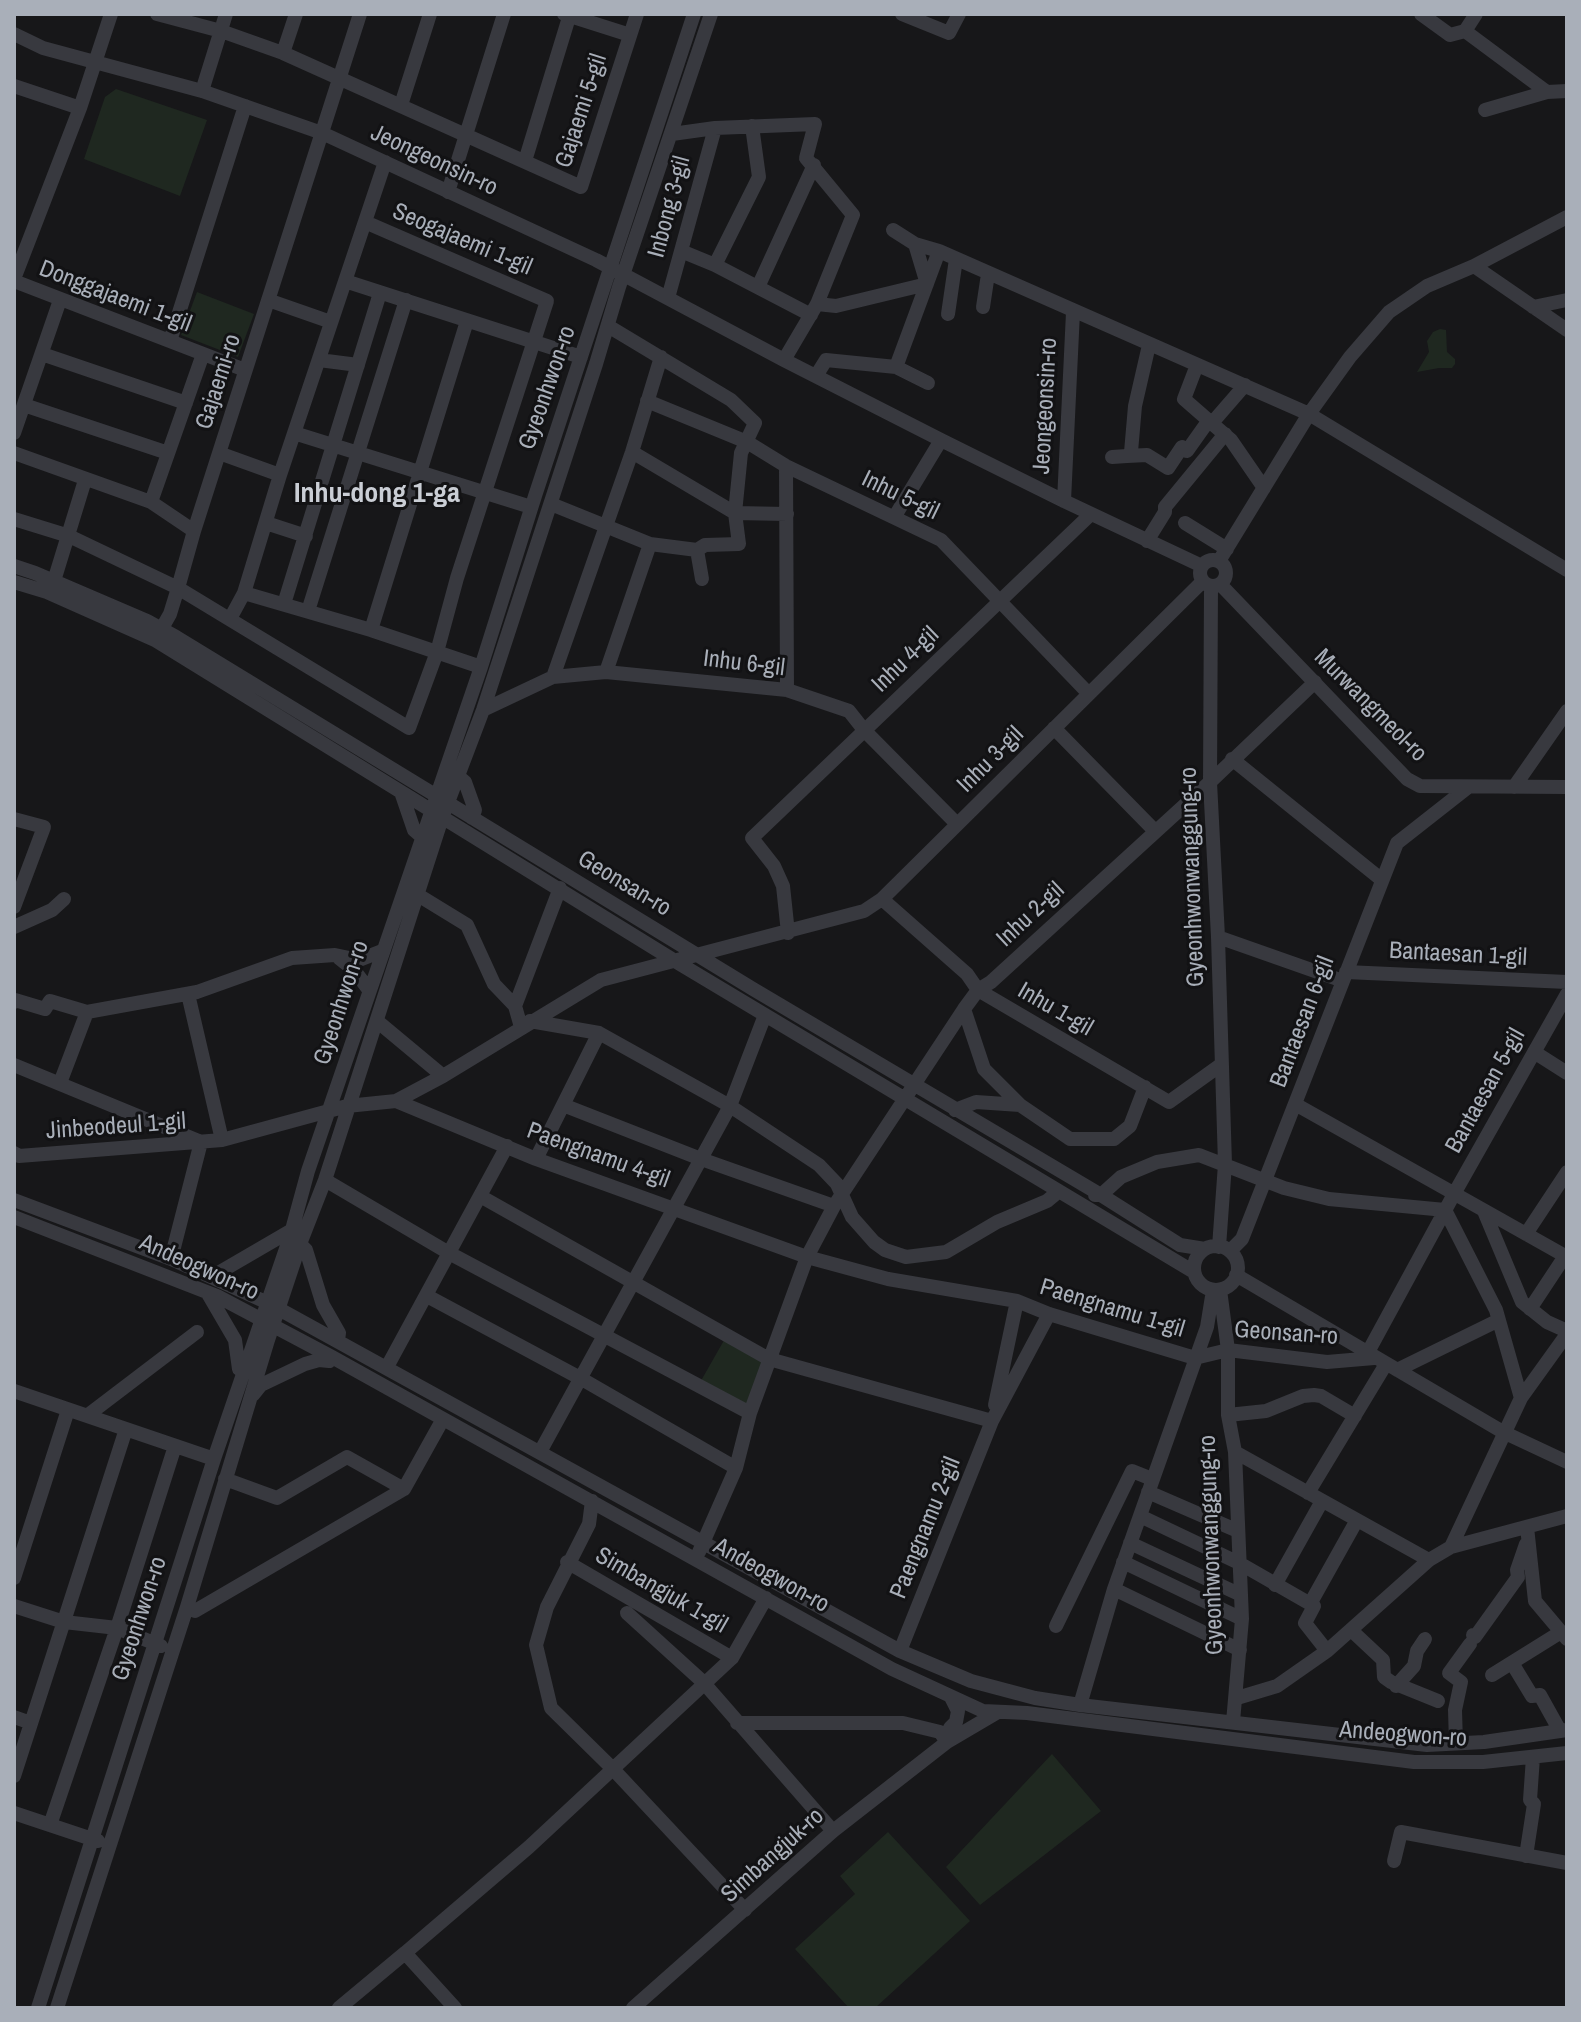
<!DOCTYPE html>
<html>
<head>
<meta charset="utf-8">
<style>
  body { margin:0 }
  #map { position:relative; width:1581px; height:2022px; overflow:hidden; background:#171719; font-family:"Archivo Narrow",sans-serif }
  canvas { display:block }
  .frame { position:absolute; inset:0; border:16px solid #a9afb9; pointer-events:none }
</style>
</head>
<body>
<div id="map">
<canvas width="1581" height="2022"></canvas>
<div class="frame"></div>
</div>
<script>
const g = document.querySelector('canvas').getContext('2d');
g.lineJoin = 'round';
function paint(path, color) {
  g.fillStyle = color;
  g.fill(path, 'evenodd');
}
function poly(rows) {
  const path = new Path2D();
  for (const r of rows) {
    if (r.length === 3) {
      path.moveTo(r[0] + r[2], r[1]);
      path.arc(r[0], r[1], r[2], 0, 2 * Math.PI);
      continue;
    }
    path.moveTo(r[0], r[1]);
    for (let i = 2; i < r.length; i += 2) path.lineTo(r[i], r[i + 1]);
  }
  return path;
}
function trace(path, color, width, dash) {
  g.strokeStyle = color;
  g.lineWidth = width;
  g.lineCap = dash ? 'butt' : 'round';
  g.setLineDash(dash || []);
  g.stroke(path);
}
function write(font, color, halo, rows, align = 'center') {
  g.font = font + ' "Archivo Narrow",sans-serif';
  g.lineWidth = 6;
  g.setLineDash([]);
  g.textBaseline = 'middle';
  g.strokeStyle = halo;
  g.fillStyle = color;
  for (const [text, x, y, turn = 0] of rows) {
    g.save();
    g.translate(x, y);
    g.rotate((+turn || 0) * Math.PI / 180);
    g.textAlign = isNaN(turn) ? turn : align;
    if (halo) g.strokeText(text, 0, 0);
    g.fillText(text, 0, 0);
    g.restore();
  }
}
paint(poly([
  [116,89,207,120,180,196,84,159,105,97],
  [197,292,254,314,238,357,181,335],
  [1440,329,1446,330,1447,352,1455,359,1455,364,1452,368,1439,368,1417,372,1429,352,1427,341,1433,332],
  [727,1335,768,1361,750,1413,698,1386],
  [1052,1754,1101,1811,980,1905,946,1867],
  [888,1832,970,1921,875,2008,849,2008,795,1949,855,1894,840,1876]
]), '#1f2820');
trace(poly([
  [157,14,221,31,283,53,581,187,637,14],
  [564,14,630,35],
  [902,14,949,33,959,14],
  [1421,14,1450,35,1465,31],
  [1465,31,1547,92],
  [1465,31,1476,14],
  [14,34,43,48,202,91,322,133,596,260,784,360,941,440,1064,501,1202,566],
  [283,53,296,14],
  [14,86,80,108],
  [202,91,226,14],
  [401,105,430,14],
  [1485,110,1547,92,1567,91],
  [672,134,715,128,815,124,806,158,853,215,817,304,784,360],
  [525,161,570,14],
  [448,192,504,14],
  [893,230,915,244,939,251,1309,414,1567,570],
  [681,251,715,265,811,315],
  [715,265,759,177,752,126],
  [1474,266,1567,330],
  [14,279,80,108,111,14],
  [14,281,245,370],
  [345,281,581,357],
  [758,287,814,165],
  [668,298,715,128],
  [268,300,331,322],
  [817,304,836,306,927,284,915,244],
  [983,307,988,274],
  [1533,307,1567,300],
  [948,314,956,259],
  [170,341,245,106],
  [42,354,186,403],
  [319,360,358,365],
  [1197,365,1184,399,1231,440,1264,488],
  [896,367,939,251],
  [816,376,826,360,896,367,928,383],
  [647,401,747,442,786,466,941,540,1089,694],
  [24,405,168,453],
  [1212,423,1245,385],
  [14,433,60,300],
  [294,433,531,507],
  [632,452,735,513,787,514],
  [14,453,151,502,194,531],
  [219,453,280,475],
  [1127,456,1147,455,1168,468,1182,447,1187,451,1209,420],
  [1112,457,1127,456,1131,452,1135,406,1149,345],
  [786,466,787,690],
  [1064,501,1073,312],
  [151,502,203,354],
  [551,504,650,544,697,550,705,545,739,544,735,513,741,453,755,423,731,400,608,326],
  [895,516,941,440],
  [14,519,69,536,178,588,409,728,437,652,457,578,547,301,365,222],
  [266,523,306,536],
  [1185,523,1227,549],
  [1147,541,1165,512,1165,507,1225,434],
  [697,550,702,579],
  [1213,573,13],
  [1219,561,1309,414,1350,357,1389,312,1427,286,1474,266,1567,217],
  [14,566,35,573,147,621,176,637,753,989,1101,1195,1180,1245,1205,1249],
  [54,581,85,480],
  [14,582,47,592,155,640,675,961,1194,1272],
  [1221,585,1407,779,1420,786,1567,787],
  [1211,587,1210,782,1218,937,1225,1164,1219,1247],
  [244,593,371,630,481,667],
  [284,604,380,293],
  [308,611,406,300],
  [231,617,244,593,280,475,385,162],
  [371,630,467,321],
  [157,637,170,614,178,588,194,531,360,14],
  [606,672,650,544],
  [553,677,632,452,661,357],
  [483,710,553,677,606,672,787,690,849,711,864,730,957,824],
  [1054,728,1155,831],
  [1232,759,1382,880],
  [458,776,465,782,475,810,472,818],
  [1514,787,1567,711],
  [401,792,414,830,422,837],
  [14,819,44,827,14,907],
  [418,895,467,925,494,984,515,1006],
  [882,899,967,974,978,990,1169,1102,1222,1064],
  [14,927,52,910,64,899],
  [788,933,783,886,774,866,752,838,1091,514],
  [1218,937,1343,981],
  [339,958,354,970,369,990],
  [1346,972,1567,982],
  [188,994,222,1140],
  [14,1002,15,1000,45,1009,50,1001,87,1012],
  [964,1009,984,1069,1020,1105],
  [377,1021,443,1076],
  [530,1021,599,1033,730,1106,819,1165,837,1184,852,1217,874,1242,885,1250,906,1257,946,1252,997,1222,1047,1201,1059,1191],
  [521,1027,515,1006,560,888],
  [1534,1052,1567,1073],
  [14,1065,201,1142,171,1259],
  [60,1083,87,1012,197,992,292,958,335,955,359,960,382,951],
  [396,1101,536,1159,807,1257,888,1279,1017,1301,1049,1314,1195,1358],
  [1295,1104,1567,1257],
  [563,1105,701,1159,834,1206],
  [955,1110,976,1102,1020,1105,1070,1139,1114,1139,1130,1126,1145,1087],
  [14,1153,19,1156,222,1140,347,1106,396,1101,443,1076,601,980,864,911,882,899,1202,582],
  [536,1159,599,1033],
  [325,1180,449,1253,750,1413],
  [1095,1195,1101,1195,1121,1177,1157,1162,1199,1155,1284,1188,1329,1199,1445,1210,1496,1310,1521,1398],
  [480,1196,769,1359,992,1421],
  [14,1200,171,1259,268,1303,900,1651,971,1681,1035,1698,1080,1705,1427,1745,1484,1742,1567,1730],
  [1484,1211,1522,1302,1547,1322,1567,1331],
  [14,1217,217,1296,332,1357,892,1669,983,1711,1027,1713,1414,1762,1483,1762,1567,1753],
  [1526,1234,1567,1172],
  [300,1244,306,1250,323,1305,339,1333,338,1340],
  [1216,1268,22],
  [1230,1251,1242,1239,1397,843,1467,788],
  [1236,1275,1503,1432,1567,1462],
  [213,1276,292,1230],
  [1220,1290,1228,1350,1228,1415,1235,1452,1241,1595,1242,1619,1233,1722],
  [207,1292,235,1340,239,1369,244,1372],
  [427,1296,580,1378,736,1468],
  [1530,1309,1565,1256],
  [1367,1354,1454,1194,1567,994],
  [1195,1358,1228,1350,1327,1362,1374,1358],
  [387,1367,507,1146],
  [1397,1370,1499,1320],
  [14,1391,214,1459],
  [253,1395,261,1385,305,1364,319,1360,329,1361,331,1357],
  [995,1405,1017,1301],
  [88,1415,197,1332],
  [1228,1415,1266,1411,1303,1396,1314,1395,1321,1396,1355,1416],
  [540,1452,730,1106,765,1015],
  [1235,1452,1429,1560],
  [225,1479,277,1498,347,1457,404,1489],
  [1148,1492,1238,1531],
  [1308,1493,1386,1364],
  [592,1501,589,1524,547,1607,536,1645,551,1708,612,1768,745,1910],
  [1140,1516,1239,1563,1314,1606,1305,1623,1327,1651],
  [1527,1527,1535,1601,1567,1639],
  [1130,1543,1241,1595],
  [1451,1547,1521,1398,1567,1334],
  [699,1552,736,1468,750,1413,807,1257,834,1206,964,1009,978,990,991,982,1210,782,1315,682],
  [567,1562,732,1658],
  [1123,1562,1242,1619],
  [14,1578,68,1410],
  [1275,1585,1322,1501],
  [1114,1589,1240,1650],
  [1310,1604,1357,1520],
  [14,1606,64,1622,117,1628,161,1646],
  [187,1607,195,1611,404,1489,443,1419],
  [627,1613,703,1682,833,1831],
  [1056,1626,1132,1471,1152,1479],
  [1351,1630,1383,1660,1384,1677,1391,1682,1438,1701],
  [1473,1635,1475,1637,1518,1577,1517,1570,1526,1544],
  [900,1651,992,1421,1049,1314],
  [1512,1663,1532,1696,1540,1695,1560,1731],
  [1492,1675,1561,1632],
  [1396,1686,1414,1666,1417,1651,1425,1639],
  [951,1697,958,1711,956,1722,950,1728,956,1736],
  [1237,1698,1277,1686,1327,1651,1429,1560,1451,1547,1567,1516],
  [1080,1705,1114,1589,1207,1327,1213,1290],
  [14,1717,31,1723],
  [737,1723,903,1723,940,1732,947,1742],
  [1456,1743,1455,1710,1461,1682,1449,1673,1470,1644],
  [14,1776,126,1429],
  [14,1813,98,1841],
  [50,1825,117,1628,175,1446],
  [1526,1856,1534,1804,1530,1800,1533,1757],
  [1394,1861,1401,1832,1567,1863],
  [405,1953,529,1847,732,1658,766,1598],
  [38,2008,214,1459,290,1237,308,1171,481,667,535,496,694,14],
  [57,2008,187,1607,268,1340,300,1244,325,1180,442,818,483,710,596,364,619,287,711,14],
  [339,2008,405,1953,455,2008],
  [633,2008,833,1831,947,1742,998,1712]
]), '#38393f', 14);
write('24px', '#a9afb9', '#121214', [
  ["Gajaemi 5-gil",582,111,-72],
  ["Jeongeonsin-ro",434,161,25],
  ["Inbong 3-gil",670,207,-75],
  ["Seogajaemi 1-gil",462,240,23],
  ["Donggajaemi 1-gil",115,297,21],
  ["Gajaemi-ro",219,382,-72],
  ["Gyeonhwon-ro",548,388,-71],
  ["Jeongeonsin-ro",1046,406,-87],
  ["Inhu 5-gil",900,496,26],
  ["Inhu 4-gil",906,660,-44],
  ["Inhu 6-gil",744,664,7],
  ["Murwangmeol-ro",1370,706,45],
  ["Inhu 3-gil",991,760,-45],
  ["Gyeonhwonwanggung-ro",1193,877,-92],
  ["Geonsan-ro",624,884,31],
  ["Inhu 2-gil",1031,915,-43],
  ["Bantaesan 1-gil",1458,955,3],
  ["Gyeonhwon-ro",342,1003,-72],
  ["Inhu 1-gil",1055,1010,30],
  ["Bantaesan 6-gil",1303,1022,-69],
  ["Bantaesan 5-gil",1486,1091,-61],
  ["Jinbeodeul 1-gil",116,1127,-4],
  ["Paengnamu 4-gil",598,1156,20],
  ["Andeogwon-ro",199,1268,24],
  ["Paengnamu 1-gil",1112,1309,17],
  ["Geonsan-ro",1286,1334,4],
  ["Paengnamu 2-gil",926,1528,-68],
  ["Gyeonhwonwanggung-ro",1212,1545,-92],
  ["Andeogwon-ro",771,1576,29],
  ["Simbangjuk 1-gil",661,1591,30],
  ["Gyeonhwon-ro",140,1619,-72],
  ["Andeogwon-ro",1403,1735,4],
  ["Simbangjuk-ro",773,1856,-42]
]);
write('bold 28px', '#caced5', '#121214', [
  ["Inhu-dong 1-ga",377,494]
]);
</script>
</body>
</html>
